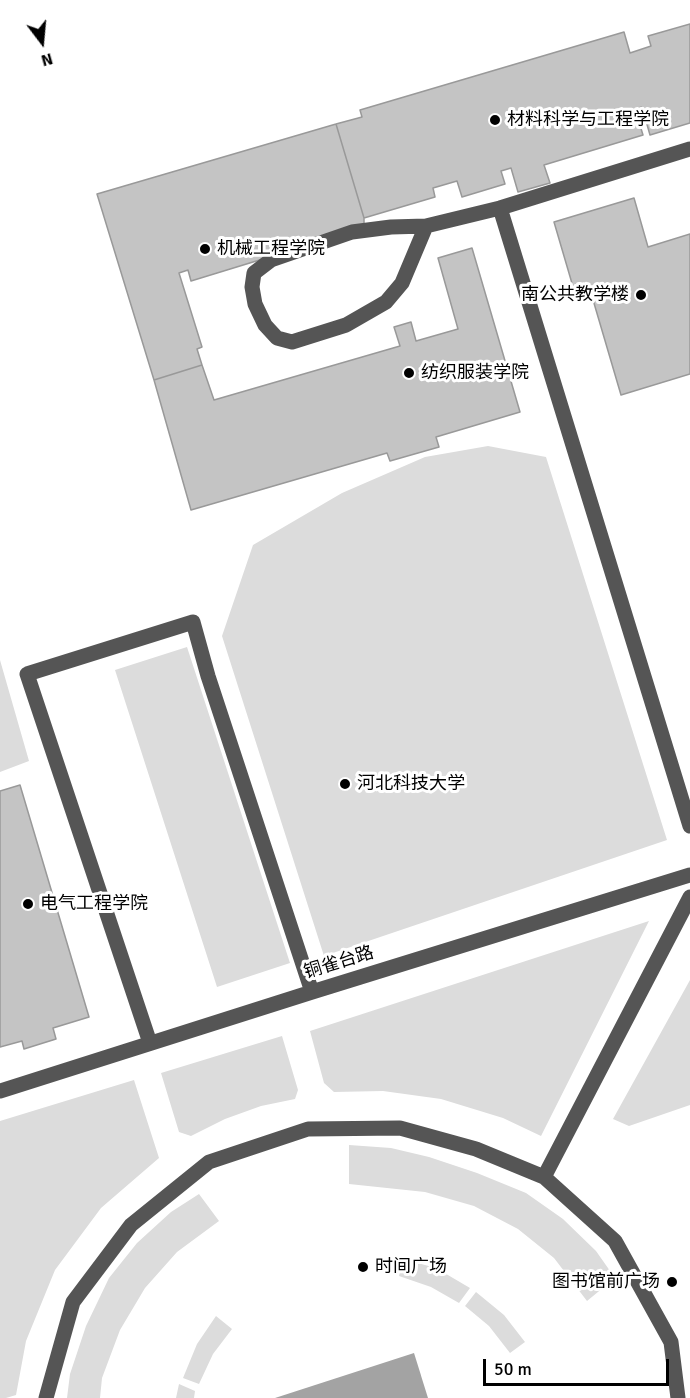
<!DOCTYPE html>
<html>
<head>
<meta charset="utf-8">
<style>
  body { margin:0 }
  #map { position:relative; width:690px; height:1398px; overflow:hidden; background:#fff; font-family:Signika,sans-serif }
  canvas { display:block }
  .north { position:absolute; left:12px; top:12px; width:60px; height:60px; -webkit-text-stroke:4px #fff; paint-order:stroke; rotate:164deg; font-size:16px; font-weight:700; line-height:24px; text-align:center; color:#000 }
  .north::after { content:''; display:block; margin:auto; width:21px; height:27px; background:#000; clip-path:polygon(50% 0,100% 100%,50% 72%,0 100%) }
  .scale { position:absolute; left:483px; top:1359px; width:186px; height:27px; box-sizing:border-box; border:3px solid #000; border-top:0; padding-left:8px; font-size:18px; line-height:21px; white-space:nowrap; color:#000; -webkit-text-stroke:4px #fff; paint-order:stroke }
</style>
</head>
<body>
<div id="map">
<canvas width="690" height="1398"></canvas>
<div class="north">N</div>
<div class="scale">50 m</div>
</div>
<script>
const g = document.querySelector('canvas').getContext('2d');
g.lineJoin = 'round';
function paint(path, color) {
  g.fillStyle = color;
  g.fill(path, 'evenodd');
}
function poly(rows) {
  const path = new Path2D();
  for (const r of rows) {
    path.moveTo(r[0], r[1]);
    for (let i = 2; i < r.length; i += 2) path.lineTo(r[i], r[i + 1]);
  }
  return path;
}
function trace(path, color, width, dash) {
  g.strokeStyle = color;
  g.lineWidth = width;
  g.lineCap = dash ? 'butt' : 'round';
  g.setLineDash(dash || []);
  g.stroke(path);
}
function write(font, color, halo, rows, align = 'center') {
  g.font = font + ' Signika,"Noto Sans SC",sans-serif';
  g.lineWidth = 6;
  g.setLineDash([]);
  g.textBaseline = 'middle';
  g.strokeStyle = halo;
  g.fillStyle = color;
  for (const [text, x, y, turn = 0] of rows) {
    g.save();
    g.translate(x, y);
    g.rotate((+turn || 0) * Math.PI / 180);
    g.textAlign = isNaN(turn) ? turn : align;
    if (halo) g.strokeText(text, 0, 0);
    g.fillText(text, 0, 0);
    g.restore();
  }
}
paint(poly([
  [488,446,546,457,667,840,324,956,222,636,253,545,342,493,425,457],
  [187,647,290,963,217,987,115,670],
  [0,660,29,761,0,772],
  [649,921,541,1136,503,1118,441,1099,383,1091,334,1092,324,1083,310,1031],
  [690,980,690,1105,629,1126,613,1119],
  [282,1036,298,1090,295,1099,261,1106,225,1119,191,1136,179,1132,161,1073],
  [134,1080,159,1158,101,1208,55,1270,26,1341,16,1395,6,1398,0,1398,0,1121],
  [349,1145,391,1148,429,1157,477,1173,526,1193,563,1219,596,1251,615,1278,587,1301,554,1258,518,1229,474,1206,425,1192,349,1184],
  [199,1194,219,1221,177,1252,145,1288,120,1330,102,1378,100,1398,67,1398,70,1374,86,1326,109,1278,137,1243,171,1212],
  [403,1259,436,1268,470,1288,459,1303,431,1287,399,1276],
  [476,1292,504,1315,525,1342,510,1353,489,1326,465,1306],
  [216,1316,232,1329,213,1354,199,1384,183,1378,197,1344],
  [179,1384,195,1391,194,1398,176,1398]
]), '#dcdcdc');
paint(poly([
  [414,1353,428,1398,275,1398]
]), '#a3a3a3');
const building = poly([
  [690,24,690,123,650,135,642,107,635,109,643,135,544,165,550,183,518,192,511,168,501,171,505,184,462,197,457,181,433,188,435,197,364,218,336,124,362,117,360,110,624,32,630,53,651,46,648,36,690,24],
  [336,124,364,218,364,228,191,281,188,270,179,273,202,347,197,349,202,365,154,380,97,194,336,124],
  [634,198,648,247,690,234,690,374,621,395,591,293,576,297,554,222,634,198],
  [472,248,520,412,436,437,439,447,390,461,387,453,191,510,154,380,202,365,214,400,400,346,394,327,411,322,416,341,458,329,438,258,472,248],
  [20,785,89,1017,53,1028,56,1039,24,1049,22,1041,0,1047,0,791,20,785]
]);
paint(building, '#c4c4c4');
trace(building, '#999', 1.5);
trace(poly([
  [500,208,690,826],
  [426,226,402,283,386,302,346,325,292,342,277,338,265,325,255,304,252,287,254,273,271,260,352,232,391,227,426,226,500,208,690,149],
  [150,1043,27,674,193,622,208,676,312,992],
  [0,1091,312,992,690,875],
  [544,1177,690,897],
  [46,1398,73,1302,131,1225,209,1162,308,1129,400,1128,476,1149,544,1177,615,1241,671,1342,678,1398]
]), '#555', 15);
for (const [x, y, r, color] of [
  [495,120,6,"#000"],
  [205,249,6,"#000"],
  [641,295,6,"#000"],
  [409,373,6,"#000"],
  [345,784,6,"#000"],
  [28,904,6,"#000"],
  [363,1267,6,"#000"],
  [672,1282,6,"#000"]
]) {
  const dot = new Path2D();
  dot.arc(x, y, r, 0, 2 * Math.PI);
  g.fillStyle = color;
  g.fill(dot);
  trace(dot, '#fff', 2);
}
write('18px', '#000', '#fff', [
  ["材料科学与工程学院",507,120],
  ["机械工程学院",217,249],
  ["南公共教学楼",629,295,"right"],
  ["纺织服装学院",421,373],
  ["河北科技大学",357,784],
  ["电气工程学院",40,904],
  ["时间广场",375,1267],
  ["图书馆前广场",660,1282,"right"]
], 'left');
write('18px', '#000', '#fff', [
  ["铜雀台路",339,963,-17]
]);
</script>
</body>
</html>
